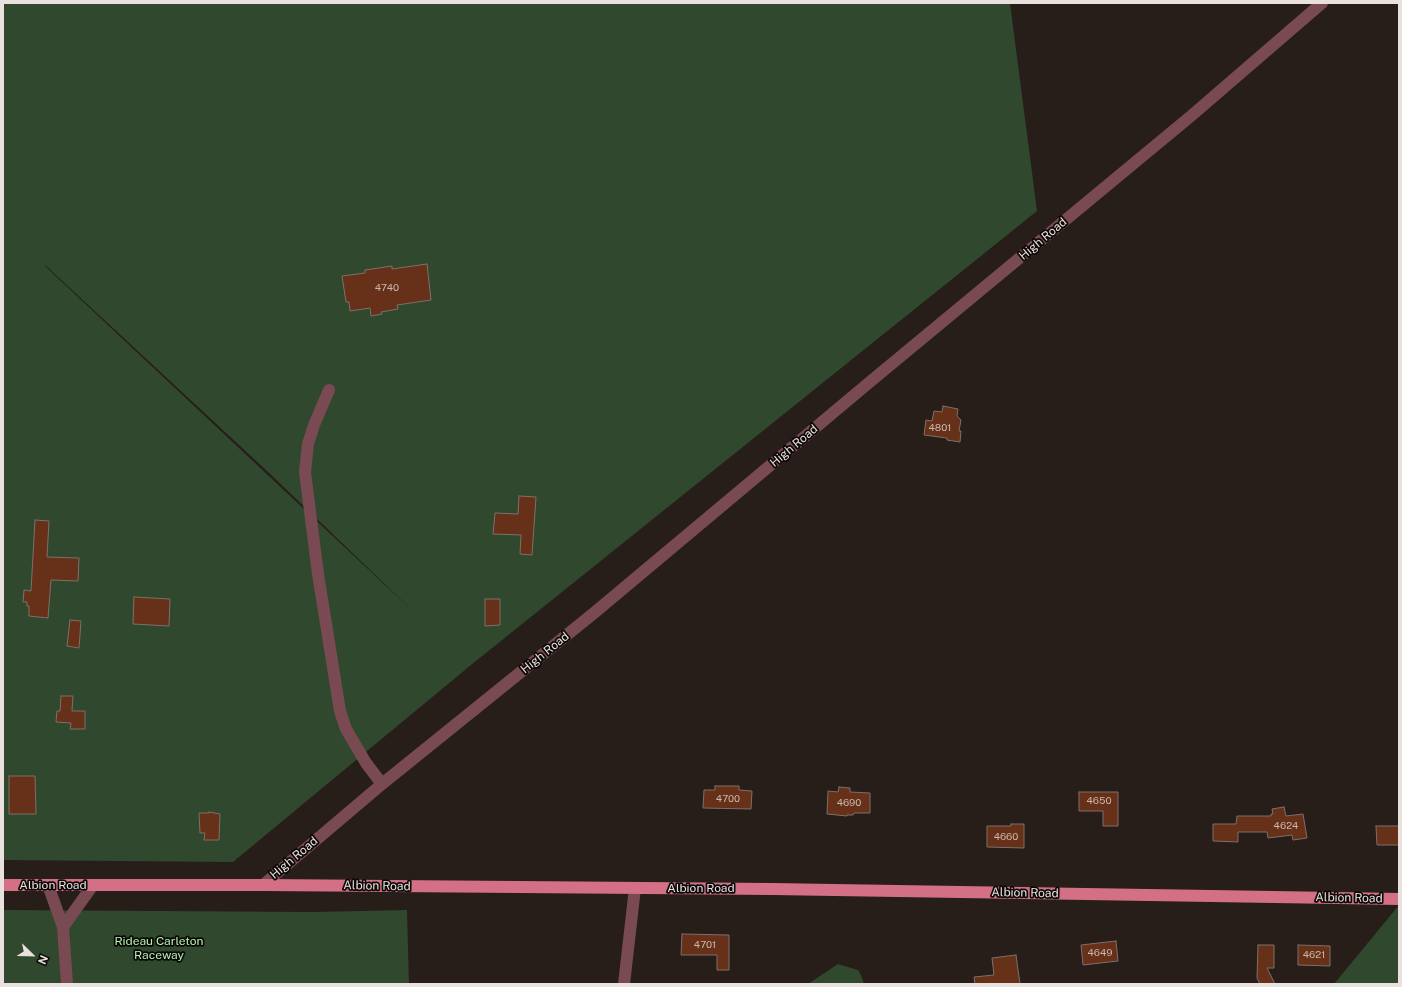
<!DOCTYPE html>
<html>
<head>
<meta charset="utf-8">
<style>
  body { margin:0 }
  #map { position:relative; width:1402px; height:987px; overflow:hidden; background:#271d19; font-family:"Public Sans",sans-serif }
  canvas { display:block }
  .frame { position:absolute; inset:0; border:4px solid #e8e1de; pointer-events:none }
  .north { position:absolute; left:12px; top:935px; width:40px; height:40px; -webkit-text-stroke:3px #0d0807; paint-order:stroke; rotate:113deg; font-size:11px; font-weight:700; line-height:16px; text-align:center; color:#e8e1de }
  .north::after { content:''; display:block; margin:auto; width:14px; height:18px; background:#e8e1de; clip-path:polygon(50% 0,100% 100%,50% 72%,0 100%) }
</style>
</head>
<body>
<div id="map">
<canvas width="1402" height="987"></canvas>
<div class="frame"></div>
<div class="north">N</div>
</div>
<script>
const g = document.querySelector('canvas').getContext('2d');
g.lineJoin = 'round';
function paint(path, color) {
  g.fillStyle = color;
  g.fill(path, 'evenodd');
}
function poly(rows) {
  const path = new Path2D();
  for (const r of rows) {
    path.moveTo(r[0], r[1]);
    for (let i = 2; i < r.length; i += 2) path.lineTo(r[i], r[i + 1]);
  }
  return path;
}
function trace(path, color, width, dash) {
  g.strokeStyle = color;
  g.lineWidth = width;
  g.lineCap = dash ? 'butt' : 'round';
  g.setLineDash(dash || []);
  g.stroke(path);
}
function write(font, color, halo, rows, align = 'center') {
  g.font = font + ' "Public Sans",sans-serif';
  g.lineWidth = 3.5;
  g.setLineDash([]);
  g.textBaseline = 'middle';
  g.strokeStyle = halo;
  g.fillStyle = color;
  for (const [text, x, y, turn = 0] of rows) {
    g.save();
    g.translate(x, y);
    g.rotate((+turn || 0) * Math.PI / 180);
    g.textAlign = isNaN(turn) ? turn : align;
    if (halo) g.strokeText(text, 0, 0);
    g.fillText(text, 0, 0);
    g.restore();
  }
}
paint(poly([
  [3,3,1010,3,1037,211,471,665,233,862,3,860],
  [45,265,267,471,417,615,45,266],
  [1399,905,1399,984,1334,984],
  [3,910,313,912,407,910,409,984,3,984],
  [838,964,858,970,861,975,864,984,808,984]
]), '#2f482e');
const building = poly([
  [427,264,431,300,397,305,398,309,381,312,382,314,371,316,370,308,350,311,349,302,346,302,342,276,365,273,365,270,392,266,392,269,427,264],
  [943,406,958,409,957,416,961,420,959,431,961,431,960,442,947,440,947,438,924,435,926,420,932,421,934,411,942,412,943,406],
  [519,496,536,497,532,555,520,554,521,535,493,534,495,513,518,514,519,496],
  [35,520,49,521,47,557,79,558,78,581,51,580,48,618,29,616,29,606,27,606,27,602,23,602,24,590,31,591,35,520],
  [134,597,170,599,169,626,133,624,134,597],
  [485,599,500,599,500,625,485,626,485,599],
  [70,620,81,621,79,648,67,646,70,620],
  [61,696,73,696,72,711,85,711,85,729,70,729,71,723,56,722,57,711,60,711,61,696],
  [9,776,35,776,36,814,9,814,9,776],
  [715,786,739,786,739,790,752,791,751,809,703,808,704,790,715,790,715,786],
  [839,787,850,788,850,792,870,793,870,813,854,813,853,815,847,815,847,816,827,814,828,791,838,792,839,787],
  [1079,792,1118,792,1118,826,1103,826,1103,811,1079,811,1079,792],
  [1284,807,1286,816,1303,814,1307,838,1293,840,1292,835,1268,838,1267,832,1238,832,1238,842,1213,841,1213,824,1236,824,1237,816,1271,816,1271,814,1273,814,1272,809,1284,807],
  [209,812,220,814,219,840,204,840,205,833,200,833,199,813,209,813,209,812],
  [1011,824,1024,824,1024,848,987,847,987,826,1011,826,1011,824],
  [1376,826,1399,826,1399,845,1377,845,1376,826],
  [682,934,729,935,729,970,717,970,717,955,681,955,682,934],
  [1116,941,1118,961,1083,965,1081,945,1116,941],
  [1258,945,1274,945,1274,968,1267,968,1275,984,1260,984,1257,978,1258,945],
  [1298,945,1330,946,1330,966,1298,965,1298,945],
  [1016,955,1020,984,975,984,974,977,994,975,992,958,1016,955]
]);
paint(building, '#673119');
trace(building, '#7d706a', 1);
trace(poly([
  [329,390,314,425,308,444,305,472,318,574,340,711,346,729,366,763,382,784],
  [48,885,63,927],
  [263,885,382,784,594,613,871,381,1191,116,1322,3],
  [67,984,63,927,93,885],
  [624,984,635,888]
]), '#794a52', 12);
trace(poly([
  [3,885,263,885,772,889,1399,899]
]), '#d37085', 12);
write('10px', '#c8b5ad', null, [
  ["4740",387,288],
  ["4801",940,428],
  ["4700",728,799],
  ["4650",1099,801],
  ["4690",849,803],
  ["4624",1286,826],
  ["4660",1006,837],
  ["4701",705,945],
  ["4649",1100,953],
  ["4621",1314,955]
]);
write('12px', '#e8e1de', '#0d0807', [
  ["High Road",1043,239,-40],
  ["High Road",794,446,-40],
  ["High Road",545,653,-39],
  ["High Road",294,858,-40],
  ["Albion Road",53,885],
  ["Albion Road",377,886,1],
  ["Albion Road",701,888],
  ["Albion Road",1025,893,1],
  ["Albion Road",1349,898,1]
]);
write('12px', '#b0f4ae', '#0d0807', [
  ["Rideau Carleton",159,941],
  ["Raceway",159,955]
]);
</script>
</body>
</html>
